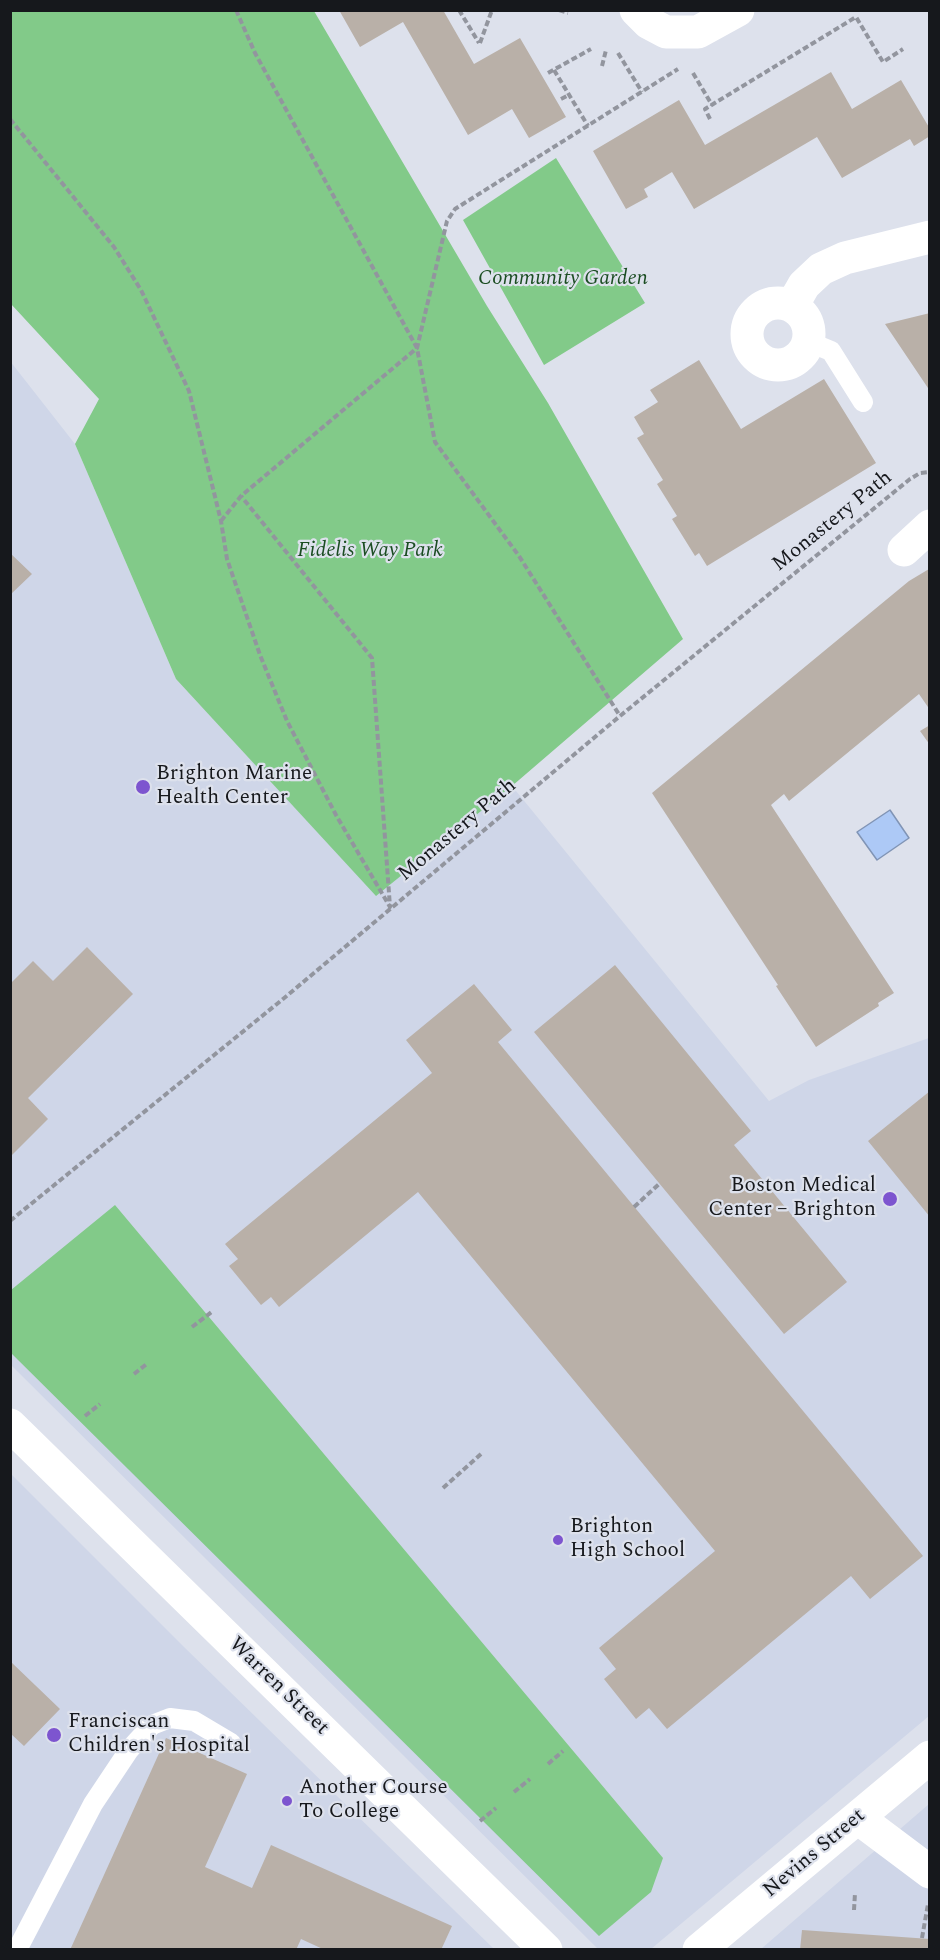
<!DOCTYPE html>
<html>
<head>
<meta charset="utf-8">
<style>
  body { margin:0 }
  #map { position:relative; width:940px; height:1960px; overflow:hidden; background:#dde1ec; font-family:Spectral,serif }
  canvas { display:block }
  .frame { position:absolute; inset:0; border:12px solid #16181c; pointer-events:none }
</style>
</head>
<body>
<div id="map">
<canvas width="940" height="1960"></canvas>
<div class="frame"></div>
</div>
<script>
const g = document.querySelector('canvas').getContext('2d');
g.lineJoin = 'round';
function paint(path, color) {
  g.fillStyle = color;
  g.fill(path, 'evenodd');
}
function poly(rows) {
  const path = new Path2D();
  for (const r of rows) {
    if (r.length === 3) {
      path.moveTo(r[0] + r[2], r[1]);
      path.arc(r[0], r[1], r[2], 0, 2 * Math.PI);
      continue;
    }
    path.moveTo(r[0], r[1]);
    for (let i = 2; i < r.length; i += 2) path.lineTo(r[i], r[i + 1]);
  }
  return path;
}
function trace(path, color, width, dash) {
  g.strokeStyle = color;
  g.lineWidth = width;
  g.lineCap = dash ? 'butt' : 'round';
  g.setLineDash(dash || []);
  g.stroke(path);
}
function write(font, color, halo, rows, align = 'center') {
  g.font = font + ' Spectral,serif';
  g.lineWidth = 4.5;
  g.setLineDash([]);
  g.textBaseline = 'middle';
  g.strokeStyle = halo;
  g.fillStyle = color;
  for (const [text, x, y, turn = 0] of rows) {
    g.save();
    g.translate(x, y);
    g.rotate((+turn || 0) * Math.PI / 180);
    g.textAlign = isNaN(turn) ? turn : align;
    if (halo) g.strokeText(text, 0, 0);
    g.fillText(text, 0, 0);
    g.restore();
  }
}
paint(poly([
  [10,361,75,444,176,679,376,895,512,786,769,1101,809,1080,929,1038,929,1716,651,1949,598,1949,11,1365],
  [10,1473,184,1647,494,1949,11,1949],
  [929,1804,929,1949,761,1949]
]), '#cfd6e8');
paint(poly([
  [11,10,314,11,487,306,548,403,683,639,512,786,376,896,176,679,75,444,99,399,11,304],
  [556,158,645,303,544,365,463,220],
  [115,1205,663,1858,651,1892,599,1936,11,1353,11,1290]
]), '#82ca89');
const water = poly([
  [890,810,909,838,877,860,857,832,890,810]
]);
paint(water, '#adc9f6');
trace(water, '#8094b5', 1.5);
paint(poly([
  [339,10,443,10,474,64,520,38,566,117,529,138,512,109,468,135,403,22,360,47],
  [831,72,852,109,901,80,930,129,930,136,914,146,910,139,842,178,817,137,694,209,672,172,644,189,648,197,626,209,593,151,679,100,705,145],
  [930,313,930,391,885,324],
  [699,360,741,429,824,379,876,463,707,566,699,553,695,556,672,519,677,516,657,484,663,480,637,438,644,434,634,417,658,402,650,390],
  [10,553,32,574,10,595],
  [929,569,930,710,919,694,789,801,784,794,771,805,894,993,878,1003,879,1006,816,1047,776,986,778,985,652,793,909,581],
  [930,725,930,745,920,731],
  [87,947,133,994,28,1098,48,1119,12,1155,10,984,33,961,53,981],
  [615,965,751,1131,734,1145,847,1282,784,1334,534,1032],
  [474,984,512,1030,498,1042,923,1556,870,1599,851,1576,667,1729,649,1708,636,1719,604,1679,616,1669,599,1648,715,1551,418,1192,279,1307,271,1297,261,1305,229,1266,238,1259,225,1244,432,1073,406,1040],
  [930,1091,930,1217,868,1141],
  [10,1661,60,1709,24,1746,10,1733],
  [166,1738,247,1774,205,1867,252,1888,271,1845,452,1926,441,1950,325,1950,301,1939,296,1950,70,1950],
  [802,1930,930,1939,930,1950,800,1950]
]), '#b9b0a8');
trace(poly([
  [236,10,255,53,417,348,435,442,519,556,620,716],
  [459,10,479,43],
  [559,10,568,13],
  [480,43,492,10],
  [618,53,642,92],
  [602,66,606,50],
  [554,70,588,126],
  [548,73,591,49],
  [693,73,712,105],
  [561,99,569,95],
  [10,119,114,247,141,290,189,391,221,521,227,559,260,655,287,721,336,815,390,907,372,658,241,496],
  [710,119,705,109,856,17,883,62,903,49],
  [221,521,241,496,417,348,447,221,455,209,678,69],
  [634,1207,659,1184],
  [10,1221,283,999,620,716,910,479,920,473,930,472],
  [192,1327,213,1311],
  [134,1374,148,1363],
  [85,1416,100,1404],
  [443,1488,481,1454],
  [548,1764,563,1751],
  [514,1792,530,1779],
  [480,1821,496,1808],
  [854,1910,855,1893],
  [922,1938,928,1904]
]), '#92959e', 4, [6, 3]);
trace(poly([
  [809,342,831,351,863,402],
  [17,1950,93,1804,129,1750,152,1725,170,1718,194,1721,231,1743]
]), '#fff', 20);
trace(poly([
  [636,10,649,23,666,32,698,32,738,10],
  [778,334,31],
  [792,306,804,285,821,269,845,258,930,237],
  [904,550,930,526],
  [858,1818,930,1872],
  [699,1950,930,1757]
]), '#fff', 33);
trace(poly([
  [10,1425,546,1950]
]), '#fff', 33);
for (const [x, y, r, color] of [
  [143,787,8,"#7d55cf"],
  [890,1199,8,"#7d55cf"],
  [558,1540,6,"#7d55cf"],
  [54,1735,8,"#7d55cf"],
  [287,1801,6,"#7d55cf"]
]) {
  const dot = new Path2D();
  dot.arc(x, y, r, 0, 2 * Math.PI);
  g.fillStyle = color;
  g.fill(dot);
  trace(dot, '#dde1ec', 2);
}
write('italic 21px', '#1b4d22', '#dde1ec', [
  ["Community Garden",563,280],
  ["Fidelis Way Park",370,552]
]);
write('21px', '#16181c', '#dde1ec', [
  ["Monastery Path",833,522,-39],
  ["Monastery Path",458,831,-40],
  ["Warren Street",278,1687,44],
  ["Nevins Street",815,1854,-40]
]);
write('21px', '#16181c', '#dde1ec', [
  ["Brighton Marine",156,775],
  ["Health Center",156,799],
  ["Boston Medical",876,1187,"right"],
  ["Center – Brighton",876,1211,"right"],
  ["Brighton",570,1528],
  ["High School",570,1552],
  ["Franciscan",68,1723],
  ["Children's Hospital",68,1747],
  ["Another Course",299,1789],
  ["To College",299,1813]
], 'left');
</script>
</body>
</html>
